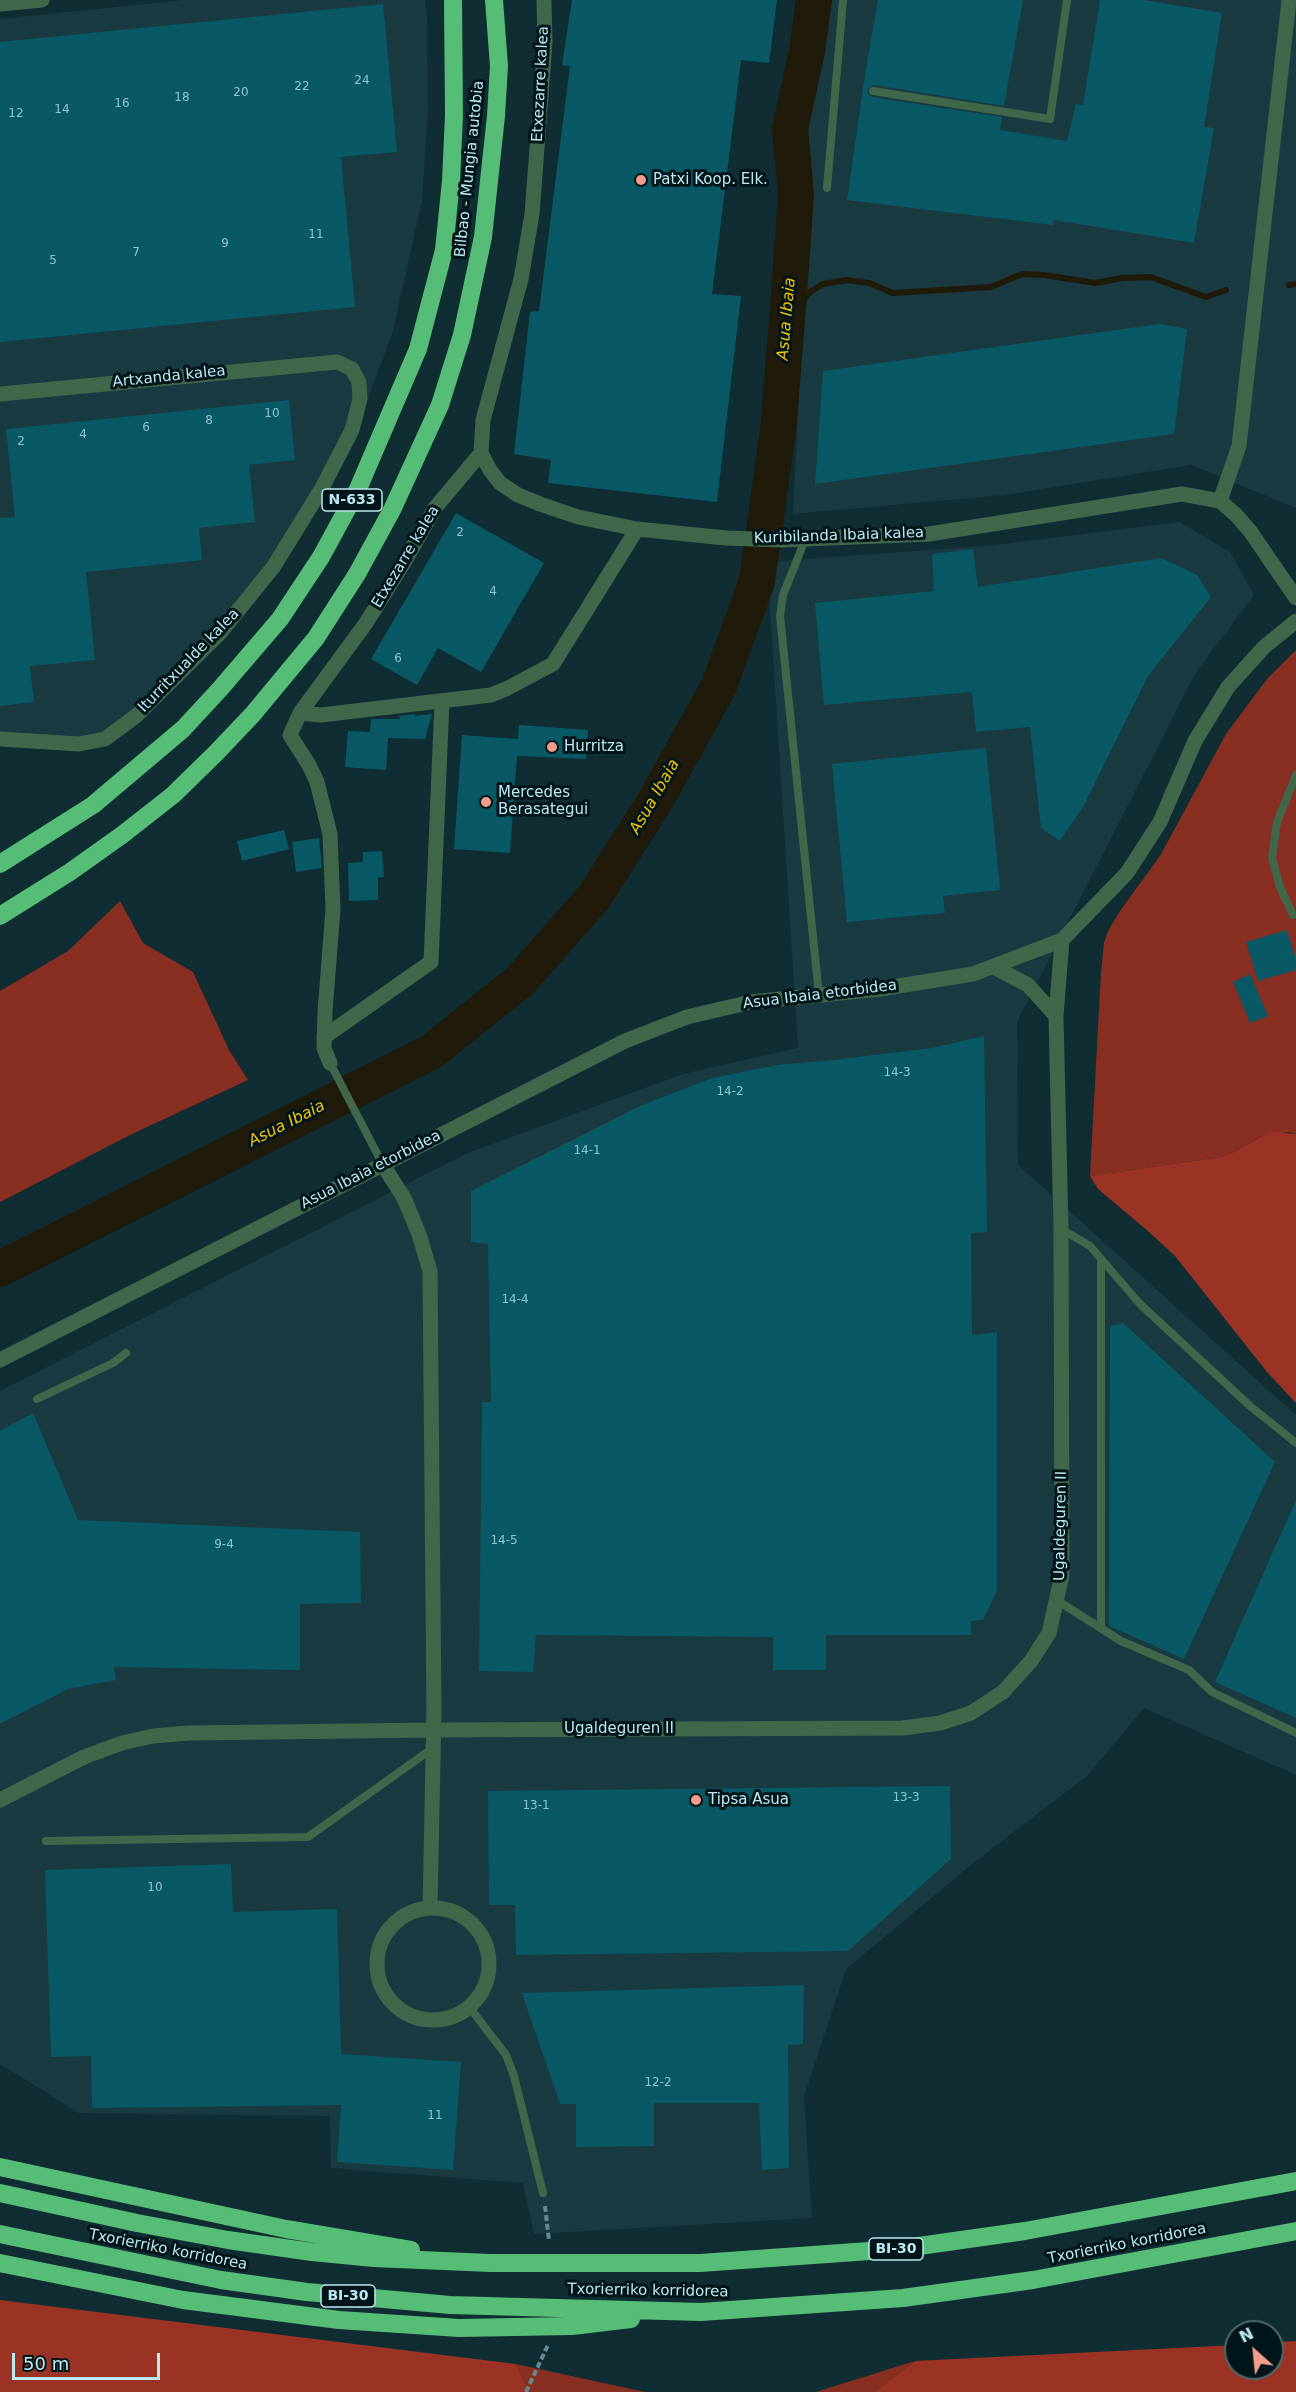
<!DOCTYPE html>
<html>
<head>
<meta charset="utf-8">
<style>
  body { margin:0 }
  #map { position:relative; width:1296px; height:2392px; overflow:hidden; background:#102d33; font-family:"DejaVu Sans",sans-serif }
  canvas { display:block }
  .north { position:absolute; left:1224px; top:2320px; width:60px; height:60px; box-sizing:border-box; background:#00151a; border:2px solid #4c696f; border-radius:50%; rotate:333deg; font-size:16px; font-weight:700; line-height:24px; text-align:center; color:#bde7ef }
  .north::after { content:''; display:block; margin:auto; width:21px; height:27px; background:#f49d8c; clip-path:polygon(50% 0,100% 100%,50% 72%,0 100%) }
  .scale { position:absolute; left:12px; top:2353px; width:148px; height:27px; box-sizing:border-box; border:3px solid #bde7ef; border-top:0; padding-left:8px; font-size:18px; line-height:21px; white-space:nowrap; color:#bde7ef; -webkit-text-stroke:4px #00151a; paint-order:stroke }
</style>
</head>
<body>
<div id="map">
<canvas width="1296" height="2392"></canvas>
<div class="north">N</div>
<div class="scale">50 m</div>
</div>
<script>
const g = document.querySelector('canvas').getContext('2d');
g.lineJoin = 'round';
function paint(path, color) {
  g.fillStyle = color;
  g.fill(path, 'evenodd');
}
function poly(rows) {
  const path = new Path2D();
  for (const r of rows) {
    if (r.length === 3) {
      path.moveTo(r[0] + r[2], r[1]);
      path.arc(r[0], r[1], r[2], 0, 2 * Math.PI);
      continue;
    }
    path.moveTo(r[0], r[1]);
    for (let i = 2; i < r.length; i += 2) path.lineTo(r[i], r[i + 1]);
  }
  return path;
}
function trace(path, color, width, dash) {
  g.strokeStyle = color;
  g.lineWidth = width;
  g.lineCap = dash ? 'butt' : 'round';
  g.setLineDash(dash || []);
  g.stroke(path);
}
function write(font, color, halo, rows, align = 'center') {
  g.font = font + ' "DejaVu Sans",sans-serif';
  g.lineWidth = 6;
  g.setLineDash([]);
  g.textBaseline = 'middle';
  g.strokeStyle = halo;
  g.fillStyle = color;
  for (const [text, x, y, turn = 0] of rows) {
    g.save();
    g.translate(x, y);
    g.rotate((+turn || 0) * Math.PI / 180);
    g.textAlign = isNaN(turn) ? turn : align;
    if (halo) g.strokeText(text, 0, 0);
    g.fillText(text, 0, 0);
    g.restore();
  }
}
paint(poly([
  [185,0,425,0,427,17,428,110,422,201,393,331,367,401,322,488,220,633,105,739,0,739,0,19],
  [821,0,1296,0,1296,508,1191,465,1005,495,793,514,804,291,801,101,812,33],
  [1180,522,1230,552,1254,595,1196,672,1017,1022,1018,1165,1296,1415,1296,1775,1144,1708,1087,1776,972,1864,846,1969,804,2097,812,2218,534,2234,523,2183,331,2168,330,2116,79,2113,0,2064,0,1391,468,1153,683,1074,798,1048,767,562,995,545]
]), '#183a40');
paint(poly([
  [1296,650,1296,1134,1289,1132,1262,1136,1236,1151,1221,1157,1090,1176,1101,972,1104,943,1108,931,1120,911,1160,856,1226,734,1267,679],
  [120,901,143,943,193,972,229,1050,248,1080,134,1133,0,1202,0,991,68,951],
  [915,2361,874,2392,816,2392],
  [516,2364,645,2392,529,2392]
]), '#882f22');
paint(poly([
  [1276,1132,1296,1134,1296,1403,1267,1372,1175,1256,1148,1231,1098,1189,1090,1176,1221,1157,1236,1151,1262,1136],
  [0,2300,516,2364,529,2392,0,2392],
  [1296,2341,1296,2392,874,2392,915,2361,1236,2345,1236,2368,1272,2368,1272,2342]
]), '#9a3323');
trace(poly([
  [1289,285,1296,284],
  [786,322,810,292,823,284,847,280,869,283,893,293,991,287,1022,274,1044,275,1095,283,1122,278,1151,277,1206,297,1226,290]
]), '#1f1a0a', 6);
trace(poly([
  [0,1269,431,1052,520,981,594,897,654,803,719,686,757,581,778,431,788,309,796,194,790,129,807,51,814,0]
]), '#1f1a0a', 36);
paint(poly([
  [572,0,777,0,769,63,741,60,712,294,741,296,717,502,548,483,551,460,514,454,530,312,539,311,570,66,562,65],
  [878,0,1023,0,1004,106,874,85,869,87,867,93,872,97,1002,117,1000,130,1067,141,1076,104,1083,105,1100,0,1144,0,1222,13,1204,127,1214,128,1194,243,1054,220,1053,225,847,200,865,74],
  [383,4,397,152,341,157,355,307,0,342,0,42],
  [1159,324,1187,329,1174,434,815,484,823,371],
  [289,400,295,460,249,465,255,522,199,528,202,560,86,572,95,660,30,666,34,702,0,706,0,518,15,517,6,429],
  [456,513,544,563,481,672,438,648,417,685,371,659],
  [973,549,978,587,1161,558,1197,575,1211,597,1148,676,1083,807,1060,841,1041,828,1030,727,976,732,972,692,824,705,815,603,934,591,932,554],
  [414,714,415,716,432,714,425,739,388,738,386,770,345,767,348,731,370,732,371,719,400,719,399,716],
  [519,725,588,730,586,759,517,756,510,853,454,849,462,735,518,739],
  [986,748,1000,890,943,896,945,913,847,922,832,764],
  [284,830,289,849,242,861,237,841],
  [319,838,322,868,296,872,292,842],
  [382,851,384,877,378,877,378,900,349,901,348,863,363,862,363,852],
  [1287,930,1296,960,1296,970,1258,981,1246,942],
  [1250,974,1268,1016,1250,1023,1233,982],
  [984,1036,987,1232,971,1233,972,1335,997,1332,997,1591,983,1620,971,1621,971,1635,826,1635,826,1670,773,1670,773,1637,536,1635,533,1672,479,1671,482,1402,491,1402,488,1244,471,1242,471,1191,640,1106,712,1078,777,1065,833,1060,932,1048],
  [1123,1323,1275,1462,1184,1659,1109,1626,1110,1326],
  [33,1413,78,1520,360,1532,361,1603,300,1604,300,1670,114,1667,116,1680,68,1689,0,1724,0,1431],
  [1296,1500,1296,1718,1215,1682],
  [950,1786,951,1859,848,1951,516,1955,515,1905,489,1905,488,1791],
  [231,1864,233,1912,337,1909,341,2054,461,2062,453,2170,337,2162,341,2105,92,2108,91,2056,51,2057,45,1870],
  [804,1985,803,2044,788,2045,789,2168,762,2170,759,2103,654,2103,654,2146,576,2147,576,2104,560,2104,522,1993]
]), '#085965');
trace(poly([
  [545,2206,549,2241],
  [526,2392,548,2345]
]), '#658990', 4, [6, 3]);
trace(poly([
  [873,91,1050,119,1067,0],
  [827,188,843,0],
  [805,540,783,595,780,616,819,995],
  [1293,915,1280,887,1272,858,1277,822,1296,775],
  [330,1063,383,1165],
  [1061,1229,1090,1246,1140,1304,1250,1406,1296,1443],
  [1101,1262,1101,1628],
  [37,1399,113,1363,126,1353],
  [1058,1601,1121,1641,1189,1670,1212,1692,1296,1733],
  [46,1841,308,1837,433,1748],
  [470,2008,506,2055,514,2076,543,2193]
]), '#41674a', 8);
trace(poly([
  [1289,0,1239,446,1220,501,1236,515,1250,531,1296,598],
  [0,4,42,0],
  [0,394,337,362,352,369,359,382,360,399,352,430,322,488,274,566,220,633,136,716,105,739,79,744,0,739],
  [481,453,490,470,500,483,518,495,540,504,578,517,637,529,726,538,781,540,929,534,1182,494,1220,501],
  [300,713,321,715,491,695,506,689,553,664,637,529],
  [994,967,1028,985,1056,1016],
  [324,1037,431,962,442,701],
  [330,1063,324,1048,325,1012,333,909,330,834,317,782,309,765,290,735,300,713,366,623,403,564,435,508,481,453,483,420,521,279,532,214,545,43,544,0],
  [383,1165,404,1198,419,1234,430,1271,434,1711,430,1908],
  [0,1360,625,1041,687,1017,751,1002,880,989,973,974,1062,940,1127,873,1160,822,1195,741,1228,687,1264,647,1296,621],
  [0,1800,84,1757,122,1743,153,1736,189,1733,433,1730,903,1728,940,1723,971,1713,1003,1692,1031,1661,1049,1633,1062,1575,1061,1228,1056,1016,1062,940],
  [433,1964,56]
]), '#41674a', 15);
trace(poly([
  [0,864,93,805,183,729,220,689,280,619,321,557,358,489,418,349,444,250,451,181,454,115,453,0],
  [0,916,70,872,122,835,173,795,216,753,253,714,316,638,357,574,392,510,440,405,462,335,483,237,496,116,499,66,494,0],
  [0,2167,286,2229,411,2250],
  [0,2193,137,2223,228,2240,312,2252,374,2258,490,2263,700,2263,898,2249,1025,2231,1296,2181],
  [0,2234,221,2280,307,2292,450,2305,701,2312,903,2298,1033,2280,1296,2231],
  [0,2263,183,2300,339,2320,459,2328,572,2326,631,2319]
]), '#56bd76', 18);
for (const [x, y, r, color] of [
  [641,180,6,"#f49d8c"],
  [552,747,6,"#f49d8c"],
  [486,802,6,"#f49d8c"],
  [696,1800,6,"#f49d8c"]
]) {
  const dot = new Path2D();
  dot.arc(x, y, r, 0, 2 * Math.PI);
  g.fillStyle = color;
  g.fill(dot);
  trace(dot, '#00151a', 2);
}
write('12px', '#90c4cc', null, [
  ["24",362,81],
  ["22",302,87],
  ["20",241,93],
  ["18",182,98],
  ["16",122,104],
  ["14",62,110],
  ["12",16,114],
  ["11",316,235],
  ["9",225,244],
  ["7",136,253],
  ["5",53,261],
  ["10",272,414],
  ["8",209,421],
  ["6",146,428],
  ["4",83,435],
  ["2",21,442],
  ["2",460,533],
  ["4",493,592],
  ["6",398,659],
  ["14-3",897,1073],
  ["14-2",730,1092],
  ["14-1",587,1151],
  ["14-4",515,1300],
  ["14-5",504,1541],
  ["9-4",224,1545],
  ["13-3",906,1798],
  ["13-1",536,1806],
  ["10",155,1888],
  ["12-2",658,2083],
  ["11",435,2116]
]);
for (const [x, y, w] of [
  [352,500,60],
  [896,2249,54],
  [348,2296,54]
]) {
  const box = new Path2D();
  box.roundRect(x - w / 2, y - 11, w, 22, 4.5);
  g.fillStyle = '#00151a';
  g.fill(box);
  trace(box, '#bde7ef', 1.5);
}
write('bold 14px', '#bde7ef', null, [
  ["N-633",352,500],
  ["BI-30",896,2249],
  ["BI-30",348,2296]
]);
write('15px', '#bde7ef', '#00151a', [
  ["Etxezarre kalea",541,84,-87],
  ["Bilbao - Mungia autobia",470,169,-84],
  ["Artxanda kalea",169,377,-6],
  ["Kuribilanda Ibaia kalea",839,536,-2],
  ["Etxezarre kalea",406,557,-59],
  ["Iturritxualde kalea",189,661,-46],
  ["Asua Ibaia etorbidea",820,995,-7],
  ["Asua Ibaia etorbidea",371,1170,-27],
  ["Ugaldeguren II",1061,1526,-89],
  ["Ugaldeguren II",619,1729],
  ["Txorierriko korridorea",1127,2244,-11],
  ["Txorierriko korridorea",168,2250,11],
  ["Txorierriko korridorea",648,2291,1]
]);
write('15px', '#bde7ef', '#00151a', [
  ["Patxi Koop. Elk.",653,180],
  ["Hurritza",564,747],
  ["Mercedes",498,793],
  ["Berasategui",498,810],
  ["Tipsa Asua",708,1800]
], 'left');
write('italic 16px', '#f2c400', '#00151a', [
  ["Asua Ibaia",787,319,-85],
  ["Asua Ibaia",655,797,-60],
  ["Asua Ibaia",287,1124,-27]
]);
</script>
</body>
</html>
